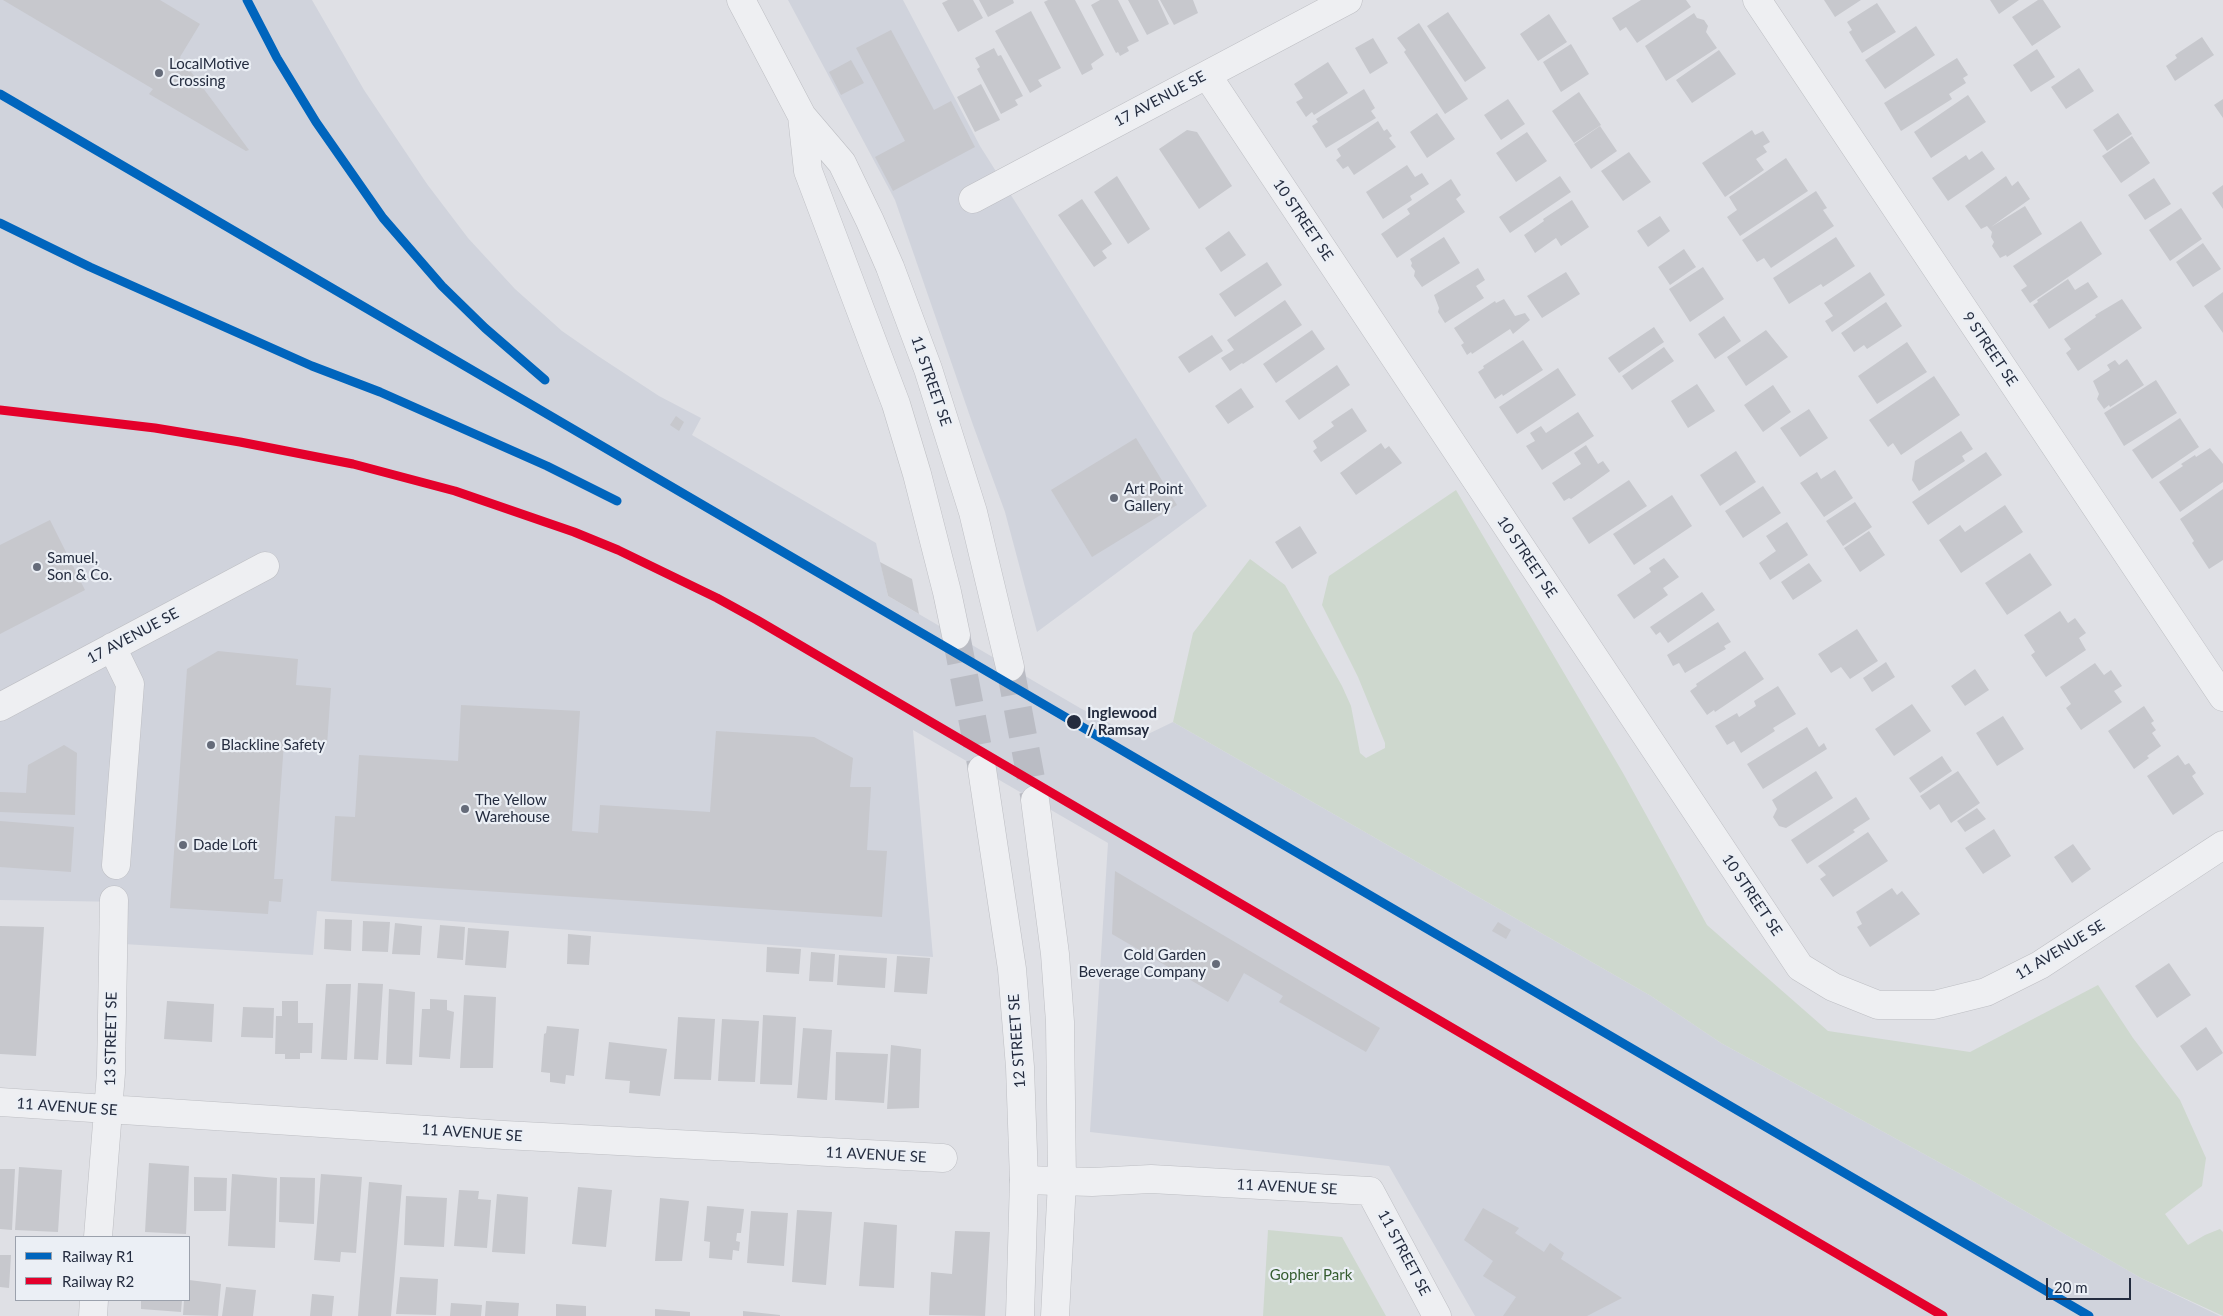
<!DOCTYPE html>
<html>
<head>
<meta charset="utf-8">
<style>
  body { margin:0 }
  #map { position:relative; width:2223px; height:1316px; overflow:hidden; background:#dfe0e5; font-family:Lato,sans-serif }
  canvas { display:block }
  .legend { position:absolute; left:15px; top:1236px; width:175px; height:65px; box-sizing:border-box; background:#ebeff5; border:1px solid #9ba1ac; margin:0; padding:6px 9px; list-style:none; font-size:15px; color:#242c3f }
  .legend li { display:flex; align-items:center; gap:10px; height:25px }
  .legend b { width:25px; border:1px solid #9ba1ac }
  .scale { position:absolute; left:2046px; top:1278px; width:85px; height:22px; box-sizing:border-box; border:2px solid #242c3f; border-top:0; padding-left:6px; font-size:15px; line-height:18px; white-space:nowrap; color:#242c3f; -webkit-text-stroke:4px #ebeff5; paint-order:stroke }
</style>
</head>
<body>
<div id="map">
<canvas width="2223" height="1316"></canvas>
<ul class="legend">
<li><b style="height:6px;background:#0065bd"></b>Railway R1</li>
<li><b style="height:6px;background:#e4002b"></b>Railway R2</li>
</ul>
<div class="scale">20 m</div>
</div>
<script>
const g = document.querySelector('canvas').getContext('2d');
g.lineJoin = 'round';
function paint(path, color) {
  g.fillStyle = color;
  g.fill(path, 'evenodd');
}
function poly(rows) {
  const path = new Path2D();
  for (const r of rows) {
    path.moveTo(r[0], r[1]);
    for (let i = 2; i < r.length; i += 2) path.lineTo(r[i], r[i + 1]);
  }
  return path;
}
function trace(path, color, width, dash) {
  g.strokeStyle = color;
  g.lineWidth = width;
  g.lineCap = dash ? 'butt' : 'round';
  g.setLineDash(dash || []);
  g.stroke(path);
}
function write(font, color, halo, rows, align = 'center') {
  g.font = font + ' Lato,sans-serif';
  g.lineWidth = 4.5;
  g.setLineDash([]);
  g.textBaseline = 'middle';
  g.strokeStyle = halo;
  g.fillStyle = color;
  for (const [text, x, y, turn = 0] of rows) {
    g.save();
    g.translate(x, y);
    g.rotate((+turn || 0) * Math.PI / 180);
    g.textAlign = isNaN(turn) ? turn : align;
    if (halo) g.strokeText(text, 0, 0);
    g.fillText(text, 0, 0);
    g.restore();
  }
}
paint(poly([
  [0,0,312,0,364,90,427,184,468,238,515,289,562,331,598,356,659,396,701,418,692,435,876,543,888,596,1080,708,1119,728,1146,735,1173,722,1651,996,1721,1043,1966,1177,2141,1278,2220,1316,1475,1316,1389,1166,1090,1132,1108,843,913,730,933,957,317,911,313,955,123,944,127,902,0,900],
  [788,0,903,0,980,146,1207,506,1037,632,1005,512,973,425,895,200]
]), '#d0d3dc');
paint(poly([
  [1456,490,1623,773,1707,925,1828,1031,1970,1052,2098,985,2133,1038,2180,1100,2206,1158,2202,1186,2165,1214,2188,1245,2205,1235,2220,1229,2223,1232,2223,1316,2141,1278,1966,1177,1721,1043,1651,996,1173,722,1193,633,1250,559,1285,585,1342,686,1351,706,1360,753,1366,758,1385,748,1385,743,1358,677,1322,605,1329,576],
  [1268,1230,1342,1237,1386,1316,1263,1316]
]), '#ced8ce');
paint(poly([
  [3,0,160,0,200,24,180,57,249,150,246,151,149,94,153,89],
  [948,0,973,0,983,18,958,32,942,3],
  [979,0,1013,0,1014,3,988,17],
  [1048,0,1075,0,1104,55,1091,64,1093,69,1082,75,1044,2],
  [1100,0,1118,0,1139,41,1127,47,1129,51,1120,56,1118,52,1116,53,1091,5],
  [1128,0,1158,0,1169,24,1147,35],
  [1160,0,1193,0,1198,13,1174,25],
  [1641,0,1686,0,1691,7,1637,43,1626,27,1620,31,1612,18],
  [1824,0,1861,0,1835,17],
  [1990,0,2019,0,1999,14],
  [2038,0,2043,0,2061,27,2032,46,2012,17],
  [1877,3,1896,32,1862,53,1849,32,1852,30,1847,22],
  [1031,11,1061,68,1038,80,1042,86,1030,93,995,31],
  [1448,12,1486,68,1465,82,1427,26],
  [1694,13,1697,18,1704,20,1708,26,1706,32,1717,48,1666,81,1645,46],
  [1549,14,1567,42,1538,61,1520,34],
  [1419,23,1468,99,1445,114,1404,52,1406,50,1397,38],
  [1916,26,1935,55,1885,89,1865,60],
  [891,30,934,110,951,101,975,147,893,191,875,157,905,141,856,48],
  [2202,37,2214,55,2175,81,2166,66,2177,58,2175,55],
  [1373,38,1388,63,1370,74,1355,48],
  [1571,44,1589,74,1561,92,1543,62],
  [994,48,998,56,1001,55,1023,96,1015,100,1018,105,1001,114,977,69,980,67,975,58],
  [2037,49,2055,77,2031,92,2013,65],
  [1719,50,1736,74,1692,103,1676,80],
  [1957,58,1968,75,1963,78,1966,83,1949,94,1952,99,1901,131,1884,103],
  [851,60,864,83,841,95,829,72],
  [1328,62,1348,93,1314,115,1312,112,1306,117,1296,102,1303,98,1294,84],
  [2079,68,2094,91,2066,109,2051,87],
  [981,84,1000,120,975,132,957,97],
  [1364,89,1375,108,1371,111,1376,118,1326,148,1312,126,1318,122,1316,119],
  [1579,92,1601,125,1574,143,1552,111],
  [1968,95,1986,122,1931,158,1914,132],
  [1508,99,1525,124,1501,140,1484,115],
  [2223,99,2223,118,2214,105],
  [1437,113,1455,139,1427,158,1410,132],
  [2118,113,2132,134,2107,151,2093,130],
  [1378,121,1384,131,1387,129,1392,136,1389,138,1396,147,1354,175,1348,166,1343,169,1336,160,1341,156,1337,149],
  [1600,126,1617,151,1591,169,1574,144],
  [1187,130,1197,132,1232,186,1199,209,1159,149],
  [1752,130,1755,135,1763,131,1770,142,1763,146,1767,152,1756,159,1764,170,1725,197,1702,163],
  [1527,132,1547,161,1516,182,1496,153],
  [2132,136,2150,163,2121,183,2102,156],
  [1982,151,1995,169,1948,201,1932,178,1966,155,1969,160],
  [1629,152,1651,182,1623,201,1601,171],
  [1786,158,1808,191,1740,236,1727,217,1737,210,1729,197],
  [1407,165,1415,177,1422,173,1429,184,1410,196,1412,200,1383,219,1366,192],
  [1117,176,1150,229,1128,244,1094,192],
  [1560,176,1571,192,1510,233,1499,217],
  [2006,176,2012,186,2018,181,2030,199,1991,227,2025,206,2042,234,2007,257,2006,255,2000,258,1992,246,1994,242,1991,237,1992,232,1987,226,1981,229,1965,206],
  [2154,178,2171,204,2145,220,2128,195],
  [1451,179,1461,195,1456,199,1465,212,1397,258,1381,234,1410,214,1407,209],
  [2223,185,2223,209,2212,193],
  [1816,191,1827,208,1823,210,1834,226,1771,268,1764,258,1757,262,1742,240],
  [1082,199,1112,244,1102,251,1107,258,1094,267,1058,215],
  [1572,200,1589,227,1561,246,1556,238,1535,253,1524,235,1544,221,1543,219],
  [2181,208,2202,239,2170,261,2149,230],
  [1660,216,1670,231,1648,247,1637,231],
  [2081,221,2102,254,2030,303,2021,290,2027,286,2013,266],
  [1229,231,1246,255,1221,272,1205,248],
  [1444,237,1460,263,1422,287,1414,276,1415,271,1411,266,1412,263,1410,259],
  [1836,237,1855,266,1823,287,1821,284,1789,304,1773,278],
  [2203,243,2221,269,2193,287,2176,262],
  [1684,249,1696,267,1670,285,1658,267],
  [1267,262,1282,285,1235,317,1219,294],
  [1703,267,1724,299,1690,322,1669,289],
  [1478,268,1485,280,1476,286,1484,298,1445,323,1438,312,1439,308,1434,295],
  [1566,272,1580,294,1542,318,1527,296],
  [1870,272,1885,295,1832,332,1825,321,1833,316,1824,303],
  [2068,279,2075,290,2088,282,2098,297,2049,329,2033,305,2038,302,2037,300],
  [2223,292,2223,333,2204,306],
  [1504,299,1515,316,1525,313,1530,320,1513,334,1510,329,1472,354,1471,352,1467,355,1461,345,1464,343,1454,328,1495,301,1496,303],
  [2122,299,2142,328,2078,371,2066,353,2071,349,2064,339,2096,317,2095,315],
  [1285,300,1302,325,1243,364,1242,363,1230,371,1221,358,1234,350,1227,340],
  [1886,302,1902,326,1867,349,1864,345,1854,352,1841,333],
  [1724,316,1741,341,1715,359,1698,334],
  [1654,327,1664,342,1619,373,1608,358],
  [1312,330,1325,349,1276,383,1263,364],
  [1766,330,1788,357,1746,386,1727,357],
  [1212,335,1223,351,1189,373,1178,357],
  [1523,340,1543,370,1503,396,1502,394,1495,399,1478,372,1484,368,1483,366],
  [1907,342,1927,372,1877,404,1858,376],
  [1664,347,1674,361,1632,390,1622,376],
  [2127,359,2144,385,2110,407,2109,405,2104,409,2097,399,2099,394,2093,381,2110,370,2107,365,2115,360,2119,365],
  [1337,365,1350,385,1299,420,1285,401],
  [1558,368,1576,395,1517,434,1499,407],
  [1934,376,1960,415,1901,455,1893,443,1888,447,1869,420],
  [2156,380,2177,413,2124,446,2104,413],
  [1697,384,1715,411,1688,428,1671,401],
  [1773,385,1791,412,1763,432,1744,405],
  [1241,388,1254,407,1228,424,1215,406],
  [1352,408,1367,431,1321,462,1313,451,1317,448,1313,441,1334,426,1331,422],
  [1809,409,1828,438,1800,457,1780,428],
  [1578,412,1594,436,1542,470,1526,446,1535,441,1530,433,1541,426,1546,433],
  [676,416,684,422,679,431,670,425],
  [2180,418,2199,447,2152,479,2132,450],
  [1961,431,1973,449,1962,456,1965,461,1919,491,1912,480,1915,461],
  [1136,438,1177,505,1092,557,1051,490],
  [1381,443,1385,449,1389,446,1402,463,1356,495,1340,473],
  [1586,445,1598,464,1603,461,1610,471,1571,499,1569,498,1564,501,1552,483,1581,464,1574,453],
  [2210,448,2223,464,2223,482,2180,512,2159,482,2183,466,2181,464,2195,455,2196,457],
  [1736,451,1756,482,1720,506,1700,475],
  [1986,452,2002,475,1928,525,1912,502],
  [1835,470,1853,498,1824,517,1800,483,1817,472,1821,479],
  [1629,480,1647,506,1589,544,1572,518],
  [1763,486,1781,513,1743,538,1725,511],
  [2223,489,2223,560,2209,569,2192,543,2194,541,2180,519],
  [1672,495,1692,526,1634,565,1613,534],
  [1855,502,1872,527,1843,546,1826,521],
  [2005,505,2023,532,1961,573,1939,540,1960,525,1965,532],
  [50,520,85,590,0,634,0,545],
  [1787,522,1808,555,1770,580,1759,563,1776,551,1766,536],
  [1300,526,1317,553,1292,569,1275,542],
  [1869,531,1885,555,1860,572,1844,548],
  [2030,553,2052,585,2007,615,1985,583],
  [1664,558,1679,577,1663,588,1668,595,1634,619,1617,595,1651,572,1649,568],
  [880,562,912,579,919,614,888,596],
  [1809,563,1822,581,1793,600,1781,582],
  [1702,592,1715,610,1668,643,1660,632,1656,635,1650,627],
  [2060,611,2068,623,2075,618,2086,633,2079,638,2086,650,2046,677,2031,655,2035,652,2024,635],
  [1718,622,1731,642,1724,646,1726,649,1685,673,1679,663,1673,666,1667,655],
  [1857,629,1878,661,1850,679,1841,667,1831,673,1818,654],
  [218,651,298,659,296,685,331,688,327,745,284,743,274,879,283,879,281,902,269,901,268,914,170,908,187,669],
  [1745,651,1764,679,1715,712,1714,710,1707,715,1690,691,1697,686,1696,684],
  [1886,662,1895,677,1872,692,1863,678],
  [2095,663,2104,675,2111,670,2122,686,2114,691,2122,702,2081,730,2066,708,2071,704,2060,687],
  [1975,669,1989,690,1965,706,1951,686],
  [1778,686,1796,714,1773,728,1775,731,1741,753,1734,741,1727,745,1715,726,1737,713,1739,717,1756,706,1754,701],
  [1912,704,1931,731,1894,756,1875,729],
  [461,705,580,711,572,831,598,833,600,805,710,812,716,731,814,737,853,758,850,787,871,787,867,850,887,851,882,917,331,881,335,816,355,817,359,755,458,761],
  [2144,706,2154,721,2151,723,2156,730,2152,733,2161,746,2147,756,2149,758,2134,769,2108,731],
  [2003,716,2024,749,1997,766,1976,733],
  [1807,727,1819,747,1824,743,1827,749,1763,789,1747,764],
  [64,745,77,753,75,815,0,812,0,792,26,793,28,765],
  [2178,755,2185,765,2189,763,2196,773,2192,776,2204,794,2173,815,2147,776],
  [1942,756,1952,771,1920,793,1909,778],
  [1816,771,1833,798,1786,828,1779,826,1773,817,1777,809,1772,800],
  [1958,771,1980,803,1951,823,1939,804,1930,810,1920,796],
  [1856,797,1870,819,1853,830,1855,832,1807,864,1791,840],
  [1977,808,1986,819,1965,832,1957,821],
  [0,821,74,827,71,872,0,867],
  [1994,829,2011,856,1983,874,1965,848],
  [1868,832,1888,861,1833,897,1820,879,1826,875,1818,866],
  [2073,844,2091,869,2072,883,2054,857],
  [1115,871,1380,1028,1366,1052,1279,1002,1283,996,1244,973,1228,1002,1112,934],
  [1892,888,1897,895,1902,891,1920,914,1870,947,1857,927,1862,924,1856,912],
  [325,919,352,920,351,951,324,949],
  [363,921,390,922,388,952,362,951],
  [1498,922,1511,930,1506,939,1492,931],
  [395,923,422,926,420,955,392,954],
  [440,925,465,927,463,960,437,958],
  [0,926,44,927,36,1056,0,1054],
  [468,928,509,931,506,968,465,965],
  [568,934,591,936,589,965,567,964],
  [767,947,801,949,799,974,766,972],
  [811,952,835,954,833,982,809,981],
  [839,955,887,958,885,988,837,985],
  [897,956,930,958,927,994,894,992],
  [2169,963,2191,995,2157,1018,2135,986],
  [358,983,383,984,378,1060,354,1059],
  [326,984,351,984,347,1060,321,1059],
  [389,989,415,992,412,1065,386,1064],
  [464,995,496,997,493,1068,460,1068],
  [430,999,447,1000,447,1010,454,1012,450,1059,419,1057,422,1009,430,1009],
  [167,1001,214,1004,212,1042,164,1039],
  [282,1001,298,1001,298,1023,313,1023,312,1053,300,1053,300,1059,285,1059,285,1054,275,1054,276,1016,282,1016],
  [243,1007,274,1008,273,1038,241,1037],
  [763,1015,796,1017,792,1085,760,1084],
  [678,1017,715,1019,711,1080,674,1079],
  [722,1019,759,1021,755,1082,718,1081],
  [547,1026,579,1029,574,1076,566,1075,565,1084,550,1082,550,1073,541,1072,544,1034,546,1033],
  [2206,1027,2223,1053,2197,1071,2180,1046],
  [803,1028,832,1030,827,1100,797,1098],
  [609,1042,667,1049,660,1096,629,1093,630,1081,605,1079],
  [891,1045,921,1049,919,1108,887,1109],
  [836,1052,888,1054,884,1103,835,1100],
  [149,1163,189,1166,186,1234,145,1232],
  [19,1167,62,1170,58,1232,15,1230],
  [0,1169,15,1169,12,1230,0,1229],
  [232,1174,277,1178,275,1248,228,1246],
  [321,1174,362,1177,356,1253,341,1252,340,1262,314,1260],
  [194,1177,227,1178,226,1211,194,1211],
  [280,1177,315,1178,314,1224,279,1222],
  [369,1182,402,1185,391,1316,358,1316],
  [578,1187,612,1190,606,1247,572,1244],
  [459,1190,479,1191,478,1199,491,1200,487,1248,454,1246],
  [497,1194,528,1197,525,1254,492,1252],
  [406,1196,447,1198,444,1247,404,1245],
  [660,1198,689,1201,682,1261,655,1261],
  [707,1206,744,1209,741,1233,737,1233,736,1241,740,1242,739,1251,733,1250,732,1260,709,1258,710,1242,704,1241],
  [1483,1208,1519,1228,1515,1233,1544,1252,1550,1243,1564,1253,1561,1259,1622,1298,1587,1316,1503,1316,1516,1297,1483,1276,1493,1261,1464,1240],
  [797,1210,832,1212,826,1285,792,1282],
  [751,1211,788,1213,784,1266,747,1263],
  [864,1222,897,1225,894,1288,859,1286],
  [955,1231,990,1232,985,1316,929,1315,931,1272,952,1274],
  [0,1255,11,1255,9,1288,0,1287],
  [400,1277,438,1279,436,1315,396,1314],
  [189,1280,221,1284,218,1316,183,1315,184,1300,189,1300],
  [226,1287,256,1290,253,1316,222,1316],
  [312,1294,334,1296,332,1316,310,1316],
  [141,1300,182,1300,181,1312,141,1309],
  [486,1301,519,1303,518,1316,485,1316],
  [451,1303,482,1305,481,1316,450,1316],
  [556,1304,586,1306,586,1316,556,1316],
  [655,1309,690,1312,690,1316,655,1316],
  [743,1311,780,1315,780,1316,743,1316]
]), '#c7c8cd');
trace(poly([
  [956,635,982,769],
  [1010,667,1035,800]
]), '#babcc4', 28, [28, 14]);
const minor = poly([
  [1757,0,2223,697],
  [1207,75,1800,967,1833,987,1878,1005,1934,1005,1986,992,2040,965,2223,845],
  [973,199,1348,0],
  [112,647,130,684,116,865],
  [0,707,265,566],
  [0,1102,504,1135,943,1158],
  [1024,1180,1092,1182,1151,1179,1370,1191,1437,1316],
  [98,1237,111,1073,114,900],
  [93,1316,94,1300]
]);
const tertiary = poly([
  [741,0,802,116,842,163,870,221,890,267,928,369,973,512,1010,667],
  [802,116,808,171,896,404,917,474,947,592,956,635],
  [982,769,1012,969,1020,1067,1024,1180,1020,1316],
  [1035,800,1055,954,1060,1022,1062,1182,1055,1316]
]);
trace(minor, '#bdbec3', 29);
trace(tertiary, '#bdbec3', 29);
trace(minor, '#eeeff2', 28);
trace(tertiary, '#eeeff2', 28);
trace(poly([
  [247,0,277,58,316,122,383,218,442,286,485,328,545,380],
  [0,94,2089,1316],
  [0,223,90,267,312,366,380,392,547,466,617,501]
]), '#0065bd', 9);
trace(poly([
  [0,410,155,428,240,442,353,464,455,491,574,532,618,550,717,598,757,620,1943,1316]
]), '#e4002b', 9);
for (const [x, y, r, color] of [
  [159,73,5,"#656b79"],
  [1114,498,5,"#656b79"],
  [37,567,5,"#656b79"],
  [1074,722,8,"#242c3f"],
  [211,745,5,"#656b79"],
  [465,809,5,"#656b79"],
  [183,845,5,"#656b79"],
  [1216,964,5,"#656b79"]
]) {
  const dot = new Path2D();
  dot.arc(x, y, r, 0, 2 * Math.PI);
  g.fillStyle = color;
  g.fill(dot);
  trace(dot, '#ebeff5', 2);
}
write('15px', '#242c3f', '#ebeff5', [
  ["LocalMotive",169,64],
  ["Crossing",169,81],
  ["Art Point",1124,489],
  ["Gallery",1124,506],
  ["Samuel,",47,558],
  ["Son & Co.",47,575],
  ["Blackline Safety",221,745],
  ["The Yellow",475,800],
  ["Warehouse",475,817],
  ["Dade Loft",193,845],
  ["Cold Garden",1206,955,"right"],
  ["Beverage Company",1206,972,"right"]
], 'left');
write('15px', '#242c3f', '#ebeff5', [
  ["17 AVENUE SE",1160,99,-28],
  ["10 STREET SE",1303,220,56],
  ["9 STREET SE",1990,349,56],
  ["11 STREET SE",931,381,71],
  ["10 STREET SE",1527,557,56],
  ["17 AVENUE SE",133,636,-28],
  ["10 STREET SE",1752,895,56],
  ["11 AVENUE SE",2060,950,-31],
  ["13 STREET SE",111,1039,-89],
  ["12 STREET SE",1017,1041,-94],
  ["11 AVENUE SE",67,1107,4],
  ["11 AVENUE SE",472,1133,4],
  ["11 AVENUE SE",876,1155,3],
  ["11 AVENUE SE",1287,1187,3],
  ["11 STREET SE",1404,1253,62]
]);
write('bold 15px', '#242c3f', '#ebeff5', [
  ["Inglewood",1087,713],
  ["/ Ramsay",1087,730]
], 'left');
write('15px', '#355c30', '#ebeff5', [
  ["Gopher Park",1311,1275]
]);
</script>
</body>
</html>
